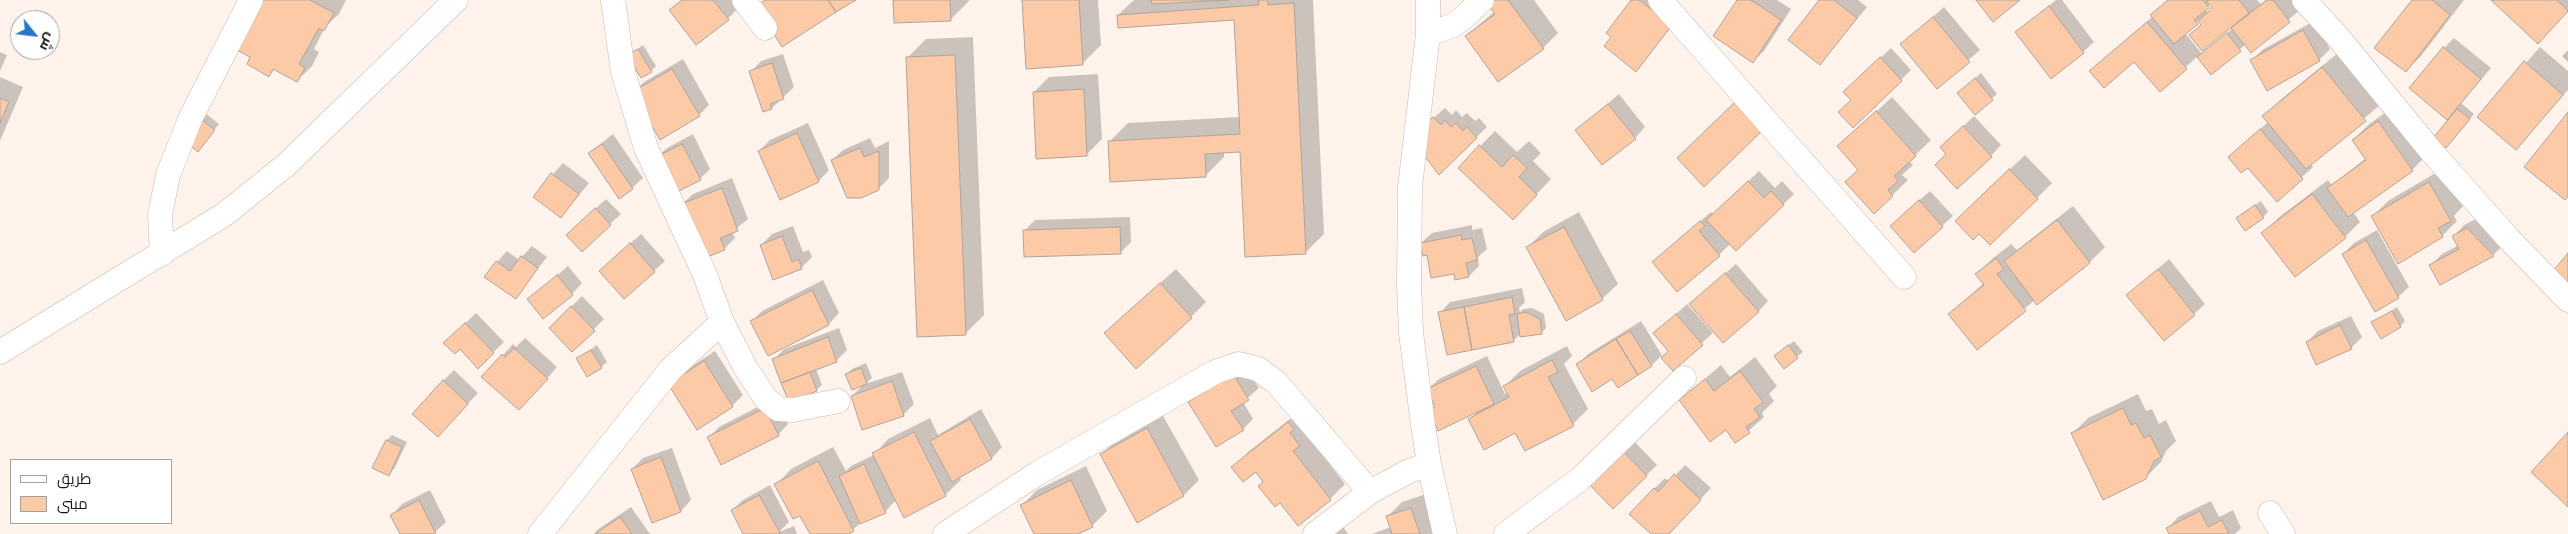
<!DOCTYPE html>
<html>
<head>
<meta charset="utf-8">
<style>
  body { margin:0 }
  #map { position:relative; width:2568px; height:534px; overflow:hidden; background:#fff3ec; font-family:Figtree,Cairo,sans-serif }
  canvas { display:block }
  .legend { position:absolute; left:10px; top:459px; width:162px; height:65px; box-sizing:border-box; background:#fff; border:1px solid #a3a1a0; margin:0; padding:6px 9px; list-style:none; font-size:15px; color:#191411 }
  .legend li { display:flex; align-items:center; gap:10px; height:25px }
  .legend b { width:25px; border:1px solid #a3a1a0 }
  .north { position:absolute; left:10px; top:10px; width:50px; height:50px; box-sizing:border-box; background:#fff; border:1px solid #a3a1a0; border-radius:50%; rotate:119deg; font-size:14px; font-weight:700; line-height:20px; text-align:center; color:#191411 }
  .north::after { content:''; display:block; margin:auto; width:18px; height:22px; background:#2775c4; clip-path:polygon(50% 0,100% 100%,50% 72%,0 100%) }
</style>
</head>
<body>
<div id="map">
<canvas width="2568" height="534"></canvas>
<ul class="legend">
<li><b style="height:6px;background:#fff"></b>طريق</li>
<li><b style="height:14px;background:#fdcaa8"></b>مبنى</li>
</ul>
<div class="north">ش</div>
</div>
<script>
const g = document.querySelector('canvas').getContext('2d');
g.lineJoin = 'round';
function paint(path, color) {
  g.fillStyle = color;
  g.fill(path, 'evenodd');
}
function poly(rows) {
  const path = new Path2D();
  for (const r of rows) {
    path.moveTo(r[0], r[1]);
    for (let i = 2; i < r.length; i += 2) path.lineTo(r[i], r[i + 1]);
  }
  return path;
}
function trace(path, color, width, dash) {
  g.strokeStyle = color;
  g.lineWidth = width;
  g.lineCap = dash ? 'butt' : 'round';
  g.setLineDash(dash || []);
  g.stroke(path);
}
paint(poly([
  [259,0,346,0,339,14,325,27,314,49,319,52,312,66,297,81,275,69,269,75,252,57],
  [681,0,732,0,738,8,728,19,671,10],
  [894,0,969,0,969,1,951,19],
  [1023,0,1098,0,1101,45,1082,64],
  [1134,0,1313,0,1324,234,1305,253,1241,151,1224,152,1224,157,1205,176,1110,141,1128,123,1240,117,1235,19,1118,15],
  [1486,0,1534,0,1558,33,1543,48,1466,36,1494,12],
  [1633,0,1663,0,1682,14,1636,70],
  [1738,0,1777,0,1791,9,1764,51,1753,61],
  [1820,0,1858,0,1867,7,1820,64],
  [2056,0,2062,0,2094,42,2083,52,2017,32],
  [2168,0,2257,0,2261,4,2266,0,2292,0,2300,10,2251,51,2246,44,2212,73,2198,56,2160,90,2135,60,2091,71,2152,17],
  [2210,4,2213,8,2208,13,2205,9],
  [2199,20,2202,24,2233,28,2202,54,2185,33],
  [2413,0,2464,0,2421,56,2406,71],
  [2492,0,2568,0,2568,11,2553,27],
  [1944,7,1980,50,1937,87,1902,44],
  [2314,21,2330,49,2319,60,2252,60,2262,50],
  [973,37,984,315,965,334,907,58,926,39],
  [2454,38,2491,68,2461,103,2474,114,2451,142,2454,114,2444,48],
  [643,45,656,66,651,71,629,56],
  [2540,47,2568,71,2568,90,2516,148,2478,117],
  [1891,48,1911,70,1901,80,1852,100,1855,82],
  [2568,50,2568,62,2562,56],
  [0,52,7,55,0,71],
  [2338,53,2380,105,2310,164,2313,167,2277,200,2240,147,2268,122,2264,116,2279,101],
  [783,54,794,87,772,108,764,111,751,72,761,61],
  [683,59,709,105,699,115,633,92,644,82],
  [1981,73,1997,94,1975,113,1964,88],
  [1098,74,1102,139,1087,154,1034,92,1049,77],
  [0,77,23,87,0,141],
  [1619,94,1645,127,1635,138,1577,130],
  [1892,97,1931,140,1909,161,1913,165,1902,175,1908,180,1874,213,1860,169,1839,146],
  [2393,107,2427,155,2412,170,2353,212,2360,222,2345,237,2296,276,2263,234,2278,218,2328,180,2332,185,2366,158,2353,140,2368,125],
  [1445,108,1452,115,1456,110,1462,117,1467,113,1475,121,1479,118,1487,127,1439,173,1430,121],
  [205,113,219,124,198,150,184,140],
  [1974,116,2001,145,1991,156,1948,154,1952,137],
  [808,123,829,170,819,181,781,198,759,151,770,140],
  [1495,131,1517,152,1529,141,1541,153,1533,161,1551,179,1528,203,1480,146],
  [613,134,643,178,632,188,589,153],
  [693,134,710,169,700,179,656,158,667,148],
  [870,138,875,148,889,141,889,178,878,189,832,160,843,150],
  [2025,155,2052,183,2037,198,1971,206],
  [563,163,589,183,561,217,534,196],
  [2444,168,2465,204,2454,216,2457,221,2442,236,2372,217,2388,201],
  [1759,171,1775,188,1782,181,1794,194,1736,250,1730,244,1719,255,1653,262,1711,212,1714,214],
  [732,178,748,219,732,232,735,238,724,249,682,204,693,194],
  [1930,191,1953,216,1942,226,1902,215],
  [606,199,621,214,610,224,578,225],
  [2261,201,2268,212,2263,217,2243,213],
  [2073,206,2105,247,2090,262,2037,303,2035,300,1977,349,1949,314,1984,283,1977,274,1992,259,2011,244,2017,250],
  [1579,212,1618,284,1602,299,1528,247,1543,232],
  [1130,217,1131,242,1120,253,1025,230,1035,220],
  [2478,218,2504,245,2493,255,2431,265,2442,254,2459,245,2454,236,2464,225],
  [1472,225,1472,230,1482,228,1487,249,1478,257,1479,266,1469,276,1455,272,1428,253,1421,243,1432,233],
  [793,226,803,252,809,250,812,257,801,268,761,245,772,234],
  [2377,230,2409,287,2398,297,2343,254,2354,243],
  [641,234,665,261,654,271,611,260],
  [532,246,547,257,516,297,497,262,507,251,519,260],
  [2169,259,2205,304,2194,314,2128,295],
  [1736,264,1768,301,1758,312,1701,294],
  [568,266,582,283,572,294,529,299],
  [1176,269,1206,302,1191,317,1121,318],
  [823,280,839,313,829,324,769,354,752,321,762,311],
  [1522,288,1525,302,1519,308,1520,312,1523,309,1532,308,1544,314,1546,328,1541,333,1521,333,1513,341,1440,313,1450,302],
  [582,296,604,319,572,351,550,328],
  [1687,304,1713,333,1673,369,1661,356,1652,365,1577,365,1588,354,1641,321,1663,357,1670,351,1655,333],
  [2397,307,2405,321,2400,326,2373,323],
  [476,313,504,342,478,367,460,348,445,343],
  [2351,316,2362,337,2351,348,2307,342,2318,331],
  [839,328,847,350,836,361,816,369,822,385,816,390,774,360,784,349],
  [525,338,557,367,530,398,503,355,513,344,516,347],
  [1794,341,1803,352,1784,367,1781,351],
  [597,345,607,362,601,367,578,359],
  [1567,346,1572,356,1564,364,1588,409,1573,424,1516,432,1470,419,1480,409,1430,411,1436,405,1428,389,1439,379,1487,356,1505,394,1508,392,1505,386,1520,371],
  [715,351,743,395,732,406,698,428,680,374],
  [1755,357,1777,386,1769,394,1774,401,1762,413,1764,417,1736,442,1726,428,1680,400,1721,365,1730,377],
  [866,363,872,378,865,384,902,372,914,404,903,415,852,396,864,384,847,374,852,369],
  [1244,364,1259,388,1243,402,1253,419,1243,429,1189,402,1200,392],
  [454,370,478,393,448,425,443,381],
  [2138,394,2146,411,2152,409,2159,424,2166,420,2176,441,2166,451,2161,462,2145,478,2073,433,2088,418],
  [775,398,788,424,778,435,709,437,719,427],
  [1304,408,1308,436,1345,484,1330,499,1264,481,1256,470,1233,467,1248,452],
  [981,409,1002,447,992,458,959,476,961,480,945,495,896,500,885,512,862,522,847,534,811,534,800,514,776,485,791,469,833,447,846,471,851,466,874,455,888,439,930,418,938,435],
  [1162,414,1199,480,1184,495,1138,521,1102,454,1117,439],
  [392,435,407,442,394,469,388,474,374,467,387,440],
  [1634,441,1657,465,1613,508,1591,484],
  [672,448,691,500,681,511,652,521,632,469,643,458],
  [1685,465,1711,488,1668,534,1653,534,1654,489,1665,478,1669,482],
  [1086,466,1107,511,1092,526,1078,534,1035,534,1022,505,1037,490],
  [770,485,789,522,779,532,794,526,797,534,745,534,732,510,743,500],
  [430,490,446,522,433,534,401,534,392,515,402,504],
  [1426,494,1440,534,1372,534,1391,527,1387,517,1402,502],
  [2211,501,2219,517,2233,510,2241,528,2235,534,2171,534,2168,528,2178,517],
  [631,507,650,534,594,534,597,530],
  [1342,525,1348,534,1327,534]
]), '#0003');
const building = poly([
  [257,0,310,0,334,13,324,31,319,28,299,64,305,68,297,82,273,69,269,77,247,64,250,57,231,47,257,0],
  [682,0,713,0,729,20,696,45,669,10,682,0],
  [765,0,828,0,836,12,782,47,756,6,765,0],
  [828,0,856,0,836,12,828,0],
  [893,0,950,0,951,21,894,23,893,0],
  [1022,0,1079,0,1083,65,1026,69,1022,0],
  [1151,0,1229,0,1152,4,1151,0],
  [1258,0,1268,0,1268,5,1294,3,1306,254,1245,257,1240,152,1205,154,1206,177,1110,182,1108,141,1240,134,1234,20,1118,28,1117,15,1259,5,1258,0],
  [1484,0,1508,0,1544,49,1498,82,1465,36,1495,14,1484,0],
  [1631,0,1639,0,1672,25,1636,72,1604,46,1611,37,1606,33,1631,0],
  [1737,0,1751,0,1781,20,1753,63,1713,36,1737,0],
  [1819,0,1834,0,1857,18,1820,65,1788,40,1819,0],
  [1976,0,2020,0,1993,22,1976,0],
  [2168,0,2203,0,2209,8,2194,20,2198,24,2174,44,2150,15,2168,0],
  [2208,0,2239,0,2249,13,2202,51,2189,35,2201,25,2198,21,2212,8,2206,1,2208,0],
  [2267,0,2273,0,2290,22,2251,53,2231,28,2267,0],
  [2412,0,2432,0,2450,15,2406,72,2374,48,2412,0],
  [2491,0,2557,0,2568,11,2538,44,2491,0],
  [2049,6,2084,53,2051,79,2015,32,2049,6],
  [1933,17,1970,62,1937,89,1900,44,1933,17],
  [2147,22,2187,69,2160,92,2134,62,2104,88,2089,71,2147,22],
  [2303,30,2320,61,2267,91,2250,60,2303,30],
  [2227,33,2241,51,2211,75,2197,57,2227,33],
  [2443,47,2481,79,2447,120,2409,88,2443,47],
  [638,49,652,72,641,78,627,55,638,49],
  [955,55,966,335,917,337,906,57,955,55],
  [1880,57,1902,81,1853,128,1838,112,1851,100,1843,92,1880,57],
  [2524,61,2563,95,2516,150,2477,117,2524,61],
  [772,63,784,99,770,104,772,109,763,112,749,71,772,63],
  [2322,67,2366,121,2306,169,2262,116,2322,67],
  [672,69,700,116,660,140,632,92,672,69],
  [1975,78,1993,100,1975,115,1957,93,1975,78],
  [1084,89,1087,156,1036,159,1033,92,1084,89],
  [0,98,9,102,0,123,0,98],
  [1735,102,1762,131,1704,187,1677,158,1735,102],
  [1608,104,1636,139,1602,165,1575,130,1608,104],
  [2457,109,2470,119,2446,148,2433,138,2457,109],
  [1876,111,1916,156,1894,176,1898,181,1888,190,1893,196,1874,214,1845,182,1858,170,1837,146,1876,111],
  [2568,112,2568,196,2565,200,2524,167,2568,112],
  [1433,117,1441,125,1445,120,1451,127,1456,123,1463,131,1467,127,1477,138,1439,175,1423,154,1418,132,1433,117],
  [199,118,215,130,198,152,183,140,199,118],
  [2378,121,2413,171,2348,217,2327,188,2366,160,2352,140,2378,121],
  [1963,126,1992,157,1957,189,1935,165,1946,154,1940,147,1963,126],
  [2260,129,2303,179,2277,202,2248,168,2241,173,2228,157,2260,129],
  [797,133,819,182,780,200,758,151,797,133],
  [602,144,633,189,619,199,588,153,602,144],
  [682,144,701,180,673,194,654,158,682,144],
  [1479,145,1502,167,1513,155,1527,168,1519,177,1537,195,1513,220,1458,168,1479,145],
  [860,148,864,157,879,151,879,190,861,198,847,198,831,160,860,148],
  [2009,169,2038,199,1990,245,1979,234,1973,240,1955,221,2009,169],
  [551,173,579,194,561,218,533,197,551,173],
  [1748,181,1764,198,1771,191,1784,205,1736,251,1706,220,1748,181],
  [2429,182,2451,221,2438,228,2443,237,2398,264,2371,216,2429,182],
  [722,188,738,231,720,238,725,250,702,259,681,204,722,188],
  [2312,194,2346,238,2295,277,2261,233,2312,194],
  [1919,200,1943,227,1914,253,1890,226,1919,200],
  [2255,205,2264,218,2245,231,2236,218,2255,205],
  [595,208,611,225,582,252,566,235,595,208],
  [2057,220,2090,263,2037,305,2004,261,2057,220],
  [1700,221,1705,226,1699,231,1720,256,1677,292,1652,262,1700,221],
  [1120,227,1121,254,1024,257,1023,230,1120,227],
  [1564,227,1603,300,1566,321,1526,247,1564,227],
  [2467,228,2494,256,2440,285,2429,265,2459,249,2452,236,2467,228],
  [1461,235,1462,240,1472,238,1477,260,1466,263,1469,277,1455,280,1454,274,1431,278,1427,255,1423,256,1420,243,1461,235],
  [782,236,792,262,799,259,802,269,773,280,760,245,782,236],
  [2366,240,2399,298,2375,312,2342,254,2366,240],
  [630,243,655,272,624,299,599,271,630,243],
  [2568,253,2568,283,2553,271,2568,253],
  [521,256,538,268,516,299,484,277,496,261,510,271,521,256],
  [1996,258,2004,269,1997,274,2026,311,1977,350,1948,314,1984,285,1975,274,1996,258],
  [2158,269,2195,315,2164,341,2126,295,2158,269],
  [1725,273,1759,312,1723,343,1689,304,1725,273],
  [557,275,573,295,543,319,527,299,557,275],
  [1160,283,1192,318,1136,369,1104,333,1160,283],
  [812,290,829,325,768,356,750,321,812,290],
  [1512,297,1515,314,1509,315,1514,342,1472,350,1464,307,1512,297],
  [571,306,595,331,572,352,549,328,571,306],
  [1464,307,1472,350,1447,355,1438,312,1464,307],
  [2392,311,2401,327,2381,339,2371,322,2392,311],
  [1526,312,1540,319,1542,334,1520,337,1517,314,1526,312],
  [1676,314,1703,345,1673,371,1661,358,1668,351,1653,333,1676,314],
  [465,323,494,353,478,369,460,349,455,354,443,343,465,323],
  [2340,325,2352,349,2316,365,2306,342,2340,325],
  [1630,331,1652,366,1638,375,1616,339,1630,331],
  [828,337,837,362,781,383,772,359,828,337],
  [1616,339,1638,375,1618,388,1612,379,1592,392,1576,364,1616,339],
  [1788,345,1798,358,1784,369,1774,356,1788,345],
  [514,348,548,379,519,410,481,377,502,354,505,357,514,348],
  [591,350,602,368,587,377,576,358,591,350],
  [1552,360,1558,372,1548,377,1574,426,1525,451,1515,433,1484,450,1468,419,1509,397,1503,386,1552,360],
  [704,361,733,407,697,430,668,384,704,361],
  [1476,366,1494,404,1438,431,1428,410,1435,407,1427,389,1476,366],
  [861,368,867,384,852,390,845,374,861,368],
  [1740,371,1763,402,1754,409,1760,417,1746,427,1750,433,1735,443,1726,430,1710,442,1679,400,1705,379,1714,391,1740,371],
  [810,372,817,391,789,402,781,383,810,372],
  [1233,374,1249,400,1231,411,1244,430,1216,447,1188,402,1233,374],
  [443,380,468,404,438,437,412,414,443,380],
  [892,381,904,416,862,430,851,396,892,381],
  [765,408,779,436,721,465,707,437,765,408],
  [2123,408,2131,425,2136,423,2144,438,2150,435,2161,457,2154,461,2146,479,2103,500,2071,433,2123,408],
  [970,419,992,459,952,482,930,441,970,419],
  [1288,422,1294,429,1290,433,1300,446,1293,451,1331,500,1298,526,1280,503,1275,507,1258,486,1263,482,1256,472,1243,482,1231,467,1288,422],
  [1147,428,1184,496,1137,523,1100,454,1147,428],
  [914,432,946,496,904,518,872,453,914,432],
  [2568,432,2568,507,2531,472,2568,432],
  [386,440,402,447,389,476,372,468,386,440],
  [1623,451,1647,476,1613,509,1589,484,1623,451],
  [661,457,681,512,652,523,631,469,661,457],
  [818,461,854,531,849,534,810,534,800,516,793,519,774,484,818,461],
  [864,464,886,513,860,524,839,476,864,464],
  [1674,474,1701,500,1669,534,1651,534,1629,514,1654,488,1658,492,1674,474],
  [1071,480,1093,527,1078,534,1034,534,1020,505,1071,480],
  [759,495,780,533,778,534,743,534,731,510,759,495],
  [419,500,436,534,400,534,390,515,419,500],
  [1411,508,1420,534,1392,534,1386,516,1411,508],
  [2200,511,2208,527,2222,520,2229,534,2169,534,2166,528,2200,511],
  [620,517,632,534,595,534,620,517]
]);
paint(building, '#fdcaa8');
trace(building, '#b0a39a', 1);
const street = poly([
  [613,0,623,72,646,148,705,275,722,322,745,367,766,399,778,409,793,410,838,401],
  [744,0,765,28],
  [1428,0,1428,34,1410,187,1409,284,1411,333,1423,425,1429,464,1445,534],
  [1660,0,1904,277],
  [2304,0,2338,37,2431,151,2508,238,2568,300],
  [1428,34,1452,26,1463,18,1482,0],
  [162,254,160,215,168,175,191,117,251,0],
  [0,352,225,214,286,165,456,0],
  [2270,513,2283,534],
  [540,534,670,370,722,322],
  [945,534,1038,473,1215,372,1238,364,1258,369,1276,382,1370,492],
  [1315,534,1370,492,1409,471,1429,464],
  [1506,534,1580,479,1684,378]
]);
trace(street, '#c6b8b0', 25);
trace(street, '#fff', 24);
</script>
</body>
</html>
